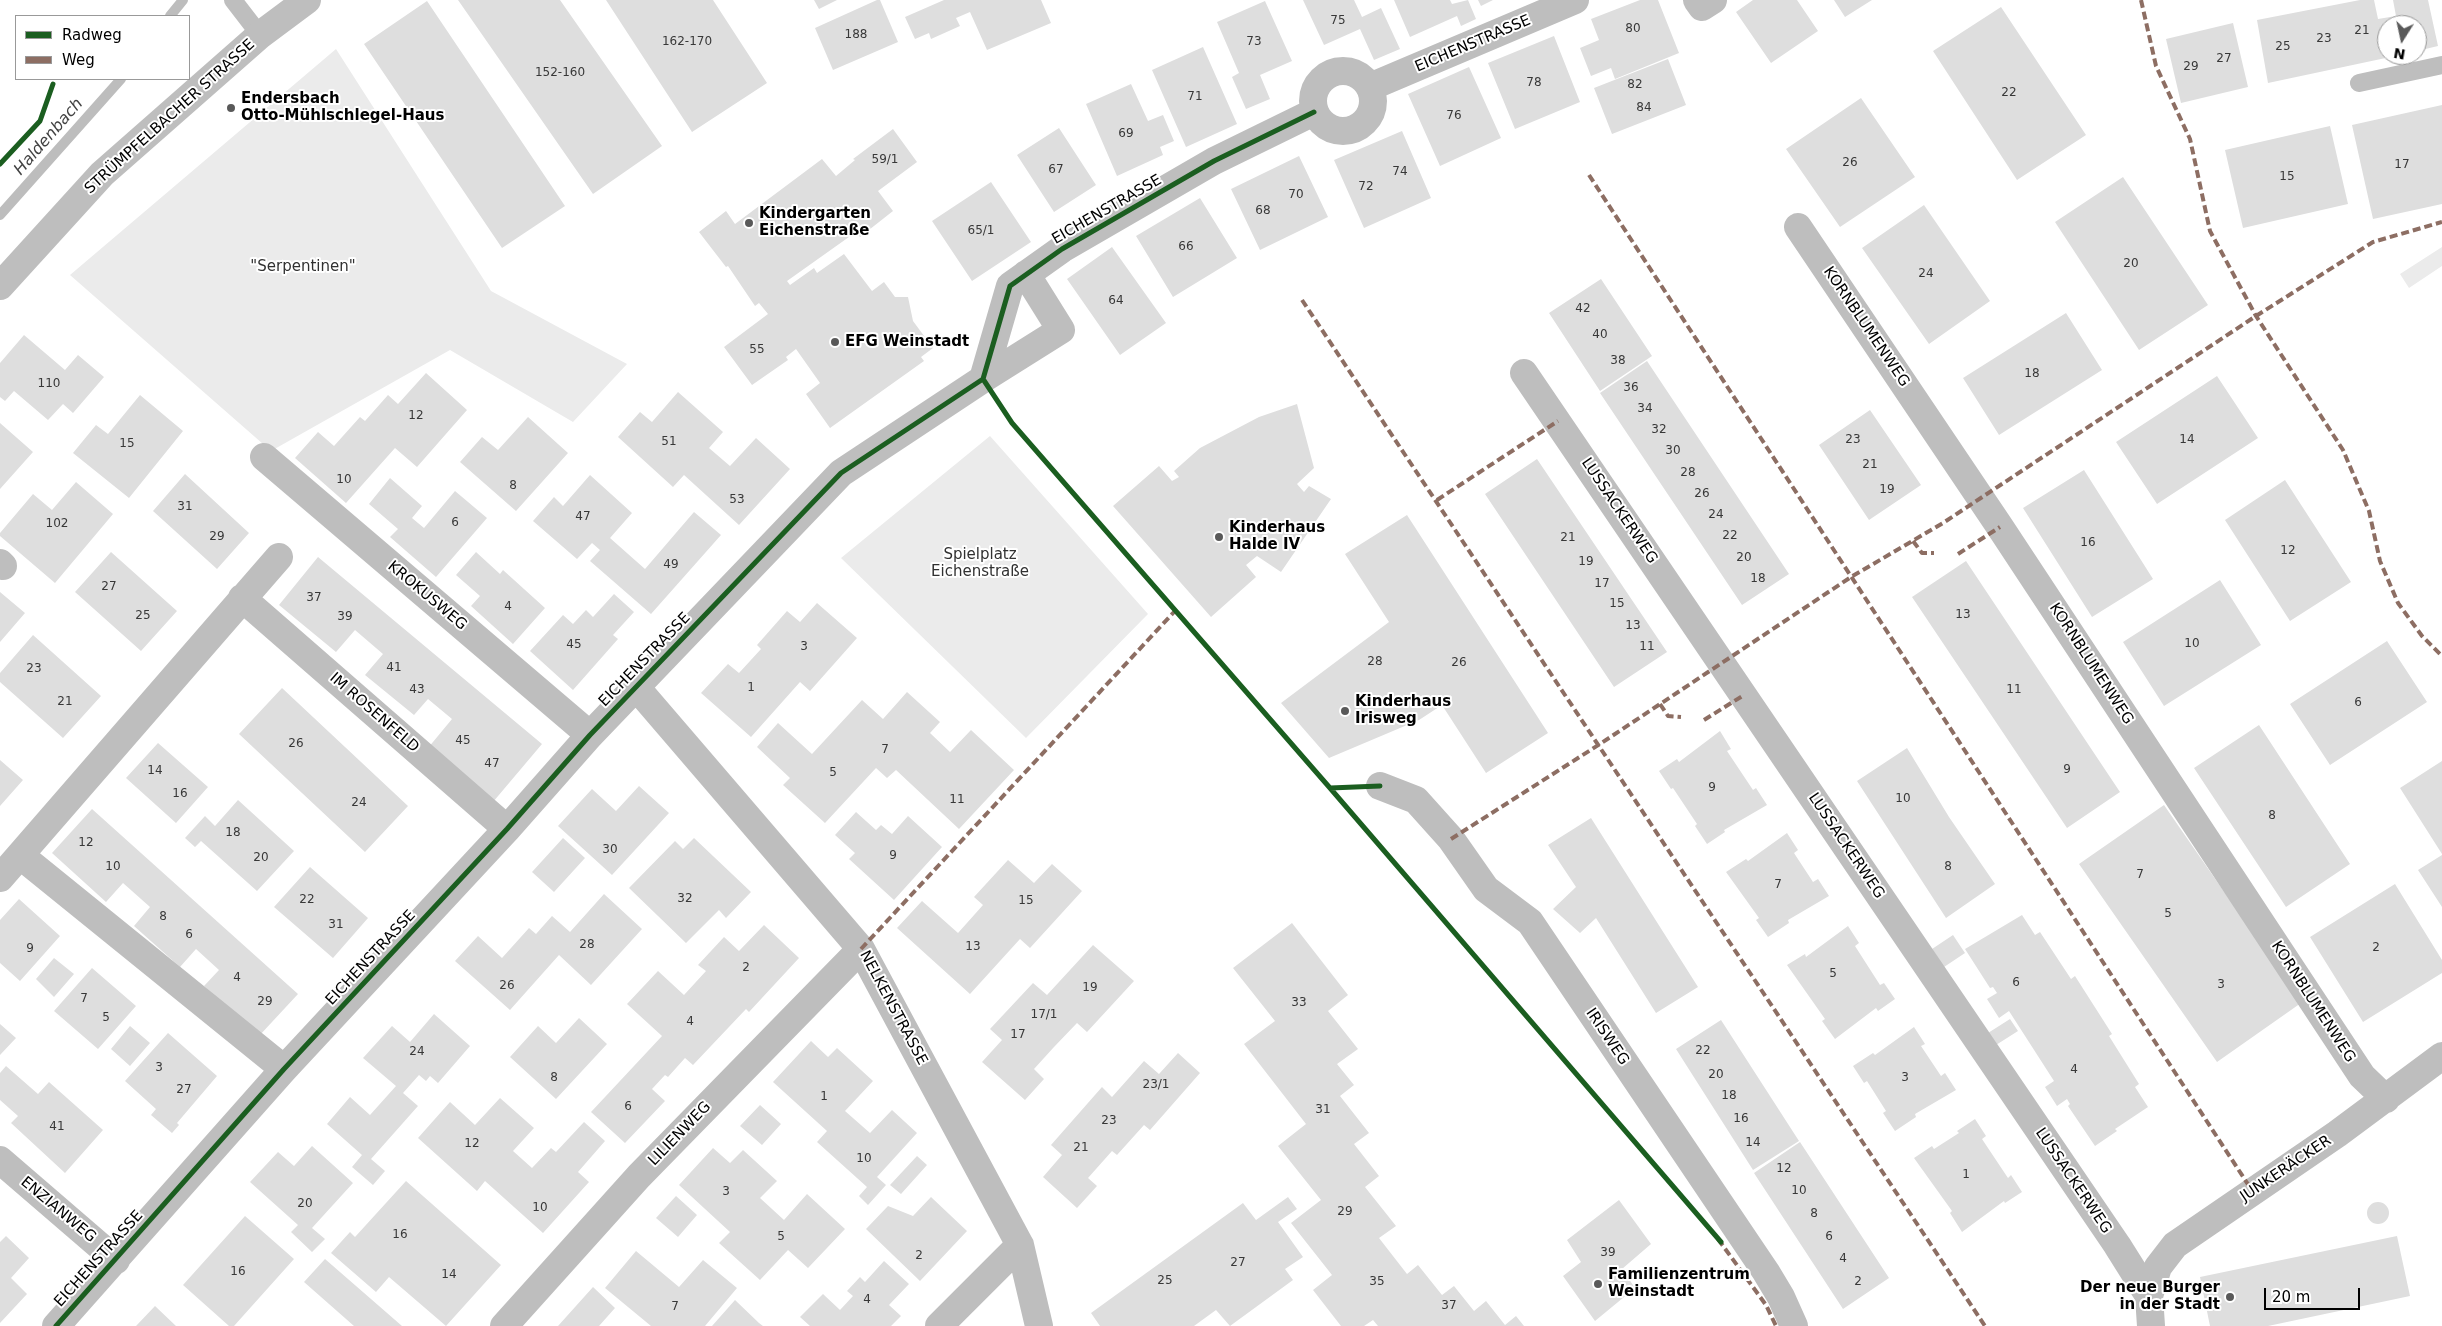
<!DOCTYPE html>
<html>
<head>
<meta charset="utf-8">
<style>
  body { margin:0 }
  #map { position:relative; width:2442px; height:1326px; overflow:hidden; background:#fff; font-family:"DejaVu Sans",sans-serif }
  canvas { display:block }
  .legend { position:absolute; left:15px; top:15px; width:175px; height:65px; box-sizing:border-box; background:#fff; border:1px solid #999; margin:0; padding:6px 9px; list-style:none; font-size:15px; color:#000 }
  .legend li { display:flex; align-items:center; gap:10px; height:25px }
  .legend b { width:25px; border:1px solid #999 }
  .north { position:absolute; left:2377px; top:15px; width:50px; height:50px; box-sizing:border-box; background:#fff; border:1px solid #999; border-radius:50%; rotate:190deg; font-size:14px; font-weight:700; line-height:20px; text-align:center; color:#000 }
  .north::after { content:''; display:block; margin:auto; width:18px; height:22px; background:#595959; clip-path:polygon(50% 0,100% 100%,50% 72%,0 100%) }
  .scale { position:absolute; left:2264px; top:1288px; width:96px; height:22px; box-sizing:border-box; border:2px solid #000; border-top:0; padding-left:6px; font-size:15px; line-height:18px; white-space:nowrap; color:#000; -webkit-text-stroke:4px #fff; paint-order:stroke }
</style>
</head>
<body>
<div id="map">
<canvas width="2442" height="1326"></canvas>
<ul class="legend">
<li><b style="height:6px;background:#1b5e20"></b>Radweg</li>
<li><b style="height:6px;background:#8d6e63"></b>Weg</li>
</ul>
<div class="north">N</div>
<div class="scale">20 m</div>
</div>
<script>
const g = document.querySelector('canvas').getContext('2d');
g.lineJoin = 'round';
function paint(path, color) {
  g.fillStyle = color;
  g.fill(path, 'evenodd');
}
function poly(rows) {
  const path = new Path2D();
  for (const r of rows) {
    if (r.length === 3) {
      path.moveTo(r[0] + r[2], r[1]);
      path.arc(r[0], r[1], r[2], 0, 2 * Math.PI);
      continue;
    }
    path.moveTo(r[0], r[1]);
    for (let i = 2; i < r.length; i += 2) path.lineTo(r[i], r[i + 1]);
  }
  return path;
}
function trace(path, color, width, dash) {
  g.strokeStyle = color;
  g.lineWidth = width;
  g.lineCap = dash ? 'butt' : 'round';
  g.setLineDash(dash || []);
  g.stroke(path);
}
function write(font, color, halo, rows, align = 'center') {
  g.font = font + ' "DejaVu Sans",sans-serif';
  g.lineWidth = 4;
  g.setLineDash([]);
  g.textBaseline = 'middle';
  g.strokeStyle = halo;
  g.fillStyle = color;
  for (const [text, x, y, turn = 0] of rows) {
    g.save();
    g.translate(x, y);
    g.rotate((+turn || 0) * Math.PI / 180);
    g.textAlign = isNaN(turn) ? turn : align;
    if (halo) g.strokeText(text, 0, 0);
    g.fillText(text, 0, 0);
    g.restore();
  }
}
paint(poly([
  [336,49,491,291,627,364,573,422,450,350,271,451,70,275],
  [2442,247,2442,266,2409,288,2400,274],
  [990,436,1148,614,1026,738,841,558]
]), '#ebebeb');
trace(poly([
  [170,16,183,0],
  [0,215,121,79]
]), '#bdbdbd', 10);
paint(poly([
  [458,0,560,0,662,146,593,194],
  [606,0,713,0,767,83,692,132],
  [814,0,837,0,819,9],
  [877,0,880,0,898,42,833,70,815,28],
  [944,0,1041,0,1051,23,987,50,970,12,956,18,960,26,931,39,929,33,915,39,905,17],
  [1303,0,1354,0,1362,17,1381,8,1400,49,1374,60,1360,29,1324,45],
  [1394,0,1450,0,1452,4,1468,0,1476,19,1461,26,1457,16,1410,37],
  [1478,0,1493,0,1481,6],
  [1640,0,1658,0,1679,53,1615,79,1611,68,1591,76,1580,48,1599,40,1591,19],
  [1753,0,1797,0,1818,31,1771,63,1736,12],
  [1834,0,1872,0,1845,17],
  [2360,0,2374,0,2378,19,2396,16,2393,0,2428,0,2438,46,2417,51,2417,25,2387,25,2387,55,2395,56,2268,83,2257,20],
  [427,1,565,206,502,248,364,44],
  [1265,1,1292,61,1260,75,1270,99,1246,109,1232,77,1239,73,1217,22],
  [2001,7,2086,135,2017,180,1933,51],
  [2233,23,2248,87,2181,103,2166,39],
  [1554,36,1580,102,1515,129,1488,63],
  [1203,47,1237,124,1186,147,1152,70],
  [1668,59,1686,105,1612,134,1594,88],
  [1469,67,1501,138,1440,166,1408,94],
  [1131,84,1148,121,1163,115,1174,141,1160,147,1163,155,1117,176,1086,104],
  [1861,98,1915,177,1840,227,1786,149],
  [2442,105,2442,204,2373,219,2352,125],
  [2330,126,2348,204,2243,228,2225,150],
  [1059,128,1096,185,1054,212,1017,155],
  [893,129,917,162,878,191,893,211,860,237,856,232,787,281,790,285,814,268,817,273,844,254,872,291,884,282,895,297,908,297,913,321,933,348,921,357,924,361,830,428,806,394,820,383,796,349,786,357,788,360,752,385,724,347,768,314,759,303,755,306,728,266,726,267,699,232,726,211,735,224,822,159,836,176,855,160,853,159],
  [1402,131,1431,198,1364,228,1334,160],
  [1299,156,1328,217,1260,250,1231,189],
  [2123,177,2208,305,2139,350,2055,222],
  [991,182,1031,242,972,281,932,221],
  [1200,198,1237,258,1173,297,1136,236],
  [1924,205,1990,301,1929,344,1862,248],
  [1112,247,1166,323,1120,355,1067,279],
  [1601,279,1652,356,1600,391,1549,313],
  [2066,313,2102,370,1999,435,1963,378],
  [24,335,65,370,78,355,104,377,73,413,63,404,48,420,14,391,5,401,0,397,0,363],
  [1647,361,1789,574,1742,605,1600,393],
  [426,373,467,410,417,467,395,448,346,503,295,458,318,432,334,446,360,417,365,421,388,395,398,404],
  [2217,376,2258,438,2157,504,2116,442],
  [678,392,723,432,709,448,730,466,756,438,790,469,739,525,684,475,673,487,618,437,640,412,652,422],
  [140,395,183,431,129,498,73,453,96,425,108,434],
  [1297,404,1314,468,1297,484,1304,492,1309,486,1331,499,1281,572,1257,556,1246,565,1256,577,1211,617,1113,506,1159,466,1172,481,1179,477,1174,471,1200,448,1259,417],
  [1870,410,1921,485,1869,520,1819,445],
  [528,417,568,453,516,511,460,462,482,437,498,450],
  [0,423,33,452,0,489],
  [1537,459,1667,652,1614,687,1485,494],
  [2084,470,2153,579,2092,617,2023,508],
  [185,474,249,533,217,569,153,511],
  [590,475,632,513,610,538,645,569,694,512,721,535,651,614,590,561,600,550,592,543,577,559,533,521,554,497,563,506],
  [390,478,422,506,412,518,424,528,455,491,487,518,436,577,390,537,398,529,369,504],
  [2285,480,2351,582,2290,621,2225,520],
  [76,482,113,514,55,583,0,536,0,533,33,494,52,510],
  [1407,515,1548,733,1486,773,1442,705,1419,720,1329,758,1281,703,1389,622,1345,554],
  [111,552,177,611,141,651,75,592],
  [476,552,500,574,503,570,545,608,513,644,471,606,480,596,456,575],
  [318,557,542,744,493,802,428,748,452,719,428,699,414,715,365,675,383,654,355,630,336,652,279,605],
  [1966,561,2120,792,2067,828,1912,597],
  [2220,580,2261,645,2164,706,2123,642],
  [0,592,25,613,0,642],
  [614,594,634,612,613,635,618,639,573,690,530,651,563,615,573,624,586,610,593,617],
  [817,603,857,638,810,691,800,682,751,737,701,693,728,664,739,673,761,649,757,645,787,611,800,622],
  [33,635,101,696,63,738,0,682,0,673],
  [2387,641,2427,702,2330,765,2290,704],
  [282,688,408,806,365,852,239,734],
  [907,692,940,722,930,733,950,752,971,730,1014,770,959,829,896,770,887,778,876,768,825,823,783,785,790,778,757,747,778,723,812,754,862,700,883,719],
  [2259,725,2350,864,2286,907,2194,768],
  [1720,731,1731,749,1727,751,1753,790,1756,788,1767,805,1724,830,1725,832,1707,844,1695,826,1697,824,1673,788,1671,789,1659,771,1677,759,1679,762],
  [158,743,208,787,176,823,126,778],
  [1907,748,1949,817,1995,884,1946,918,1857,781],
  [0,760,23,780,0,806],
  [2442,761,2442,854,2400,788],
  [639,786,669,813,612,875,558,826,592,789,616,811],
  [238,800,294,851,257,891,201,841,195,847,185,838,205,816,215,826],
  [2164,805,2301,1003,2217,1062,2079,864],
  [92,809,298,994,259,1036,204,986,219,970,196,949,180,967,134,926,150,907,123,883,106,902,52,853],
  [856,812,876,830,881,825,892,834,908,816,942,847,894,900,849,859,855,853,835,835],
  [1591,818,1698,987,1656,1013,1596,918,1580,933,1553,909,1576,887,1548,845],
  [1787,833,1798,850,1794,853,1813,882,1818,879,1829,896,1788,920,1789,923,1768,937,1756,920,1759,918,1726,872,1746,859,1748,861],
  [563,838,585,858,554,892,532,872],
  [694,838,751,892,726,918,719,910,686,943,629,888,675,841,683,849],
  [2442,855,2442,907,2418,870],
  [1008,860,1034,883,1052,864,1082,891,1030,948,1020,939,970,994,897,928,922,901,958,933,983,905,974,897],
  [310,867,368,918,333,958,274,907],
  [2395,884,2442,960,2442,973,2363,1022,2310,937],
  [604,894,642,929,591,985,559,955,510,1010,455,961,478,936,502,958,529,928,536,934,552,916,570,932],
  [19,899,60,936,20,981,0,963,0,920],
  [2022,915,2035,935,2040,932,2071,979,2075,976,2112,1034,2109,1036,2139,1084,2135,1087,2148,1107,2115,1129,2117,1131,2095,1146,2068,1106,2070,1104,2067,1099,2057,1106,2045,1087,2054,1081,2009,1011,1999,1018,1987,999,1997,993,1993,987,1990,988,1965,949],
  [1292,923,1348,995,1328,1011,1358,1049,1337,1064,1354,1085,1340,1096,1369,1133,1354,1144,1379,1176,1365,1187,1396,1226,1379,1238,1407,1274,1418,1265,1442,1295,1454,1286,1474,1311,1486,1301,1505,1325,1516,1316,1524,1326,1378,1326,1373,1320,1364,1326,1341,1326,1313,1290,1332,1275,1291,1223,1321,1200,1278,1146,1306,1124,1244,1044,1275,1021,1233,968],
  [764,925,799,958,749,1012,746,1009,693,1065,685,1058,668,1077,665,1075,652,1089,665,1101,625,1143,591,1112,662,1036,627,1004,658,971,684,995,706,971,698,965,724,937,739,951],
  [1848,926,1859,943,1855,946,1880,985,1884,983,1895,999,1878,1011,1876,1008,1835,1039,1822,1021,1825,1019,1787,965,1805,954,1806,957],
  [1953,935,1965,953,1944,967,1932,949],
  [1093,945,1134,981,1087,1032,1077,1023,1054,1047,1034,1069,1044,1079,1025,1100,982,1062,1002,1040,990,1029,1033,983,1047,995],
  [54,958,74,974,54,997,36,979],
  [92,968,136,1006,98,1049,54,1011],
  [434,1014,470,1046,438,1083,430,1076,426,1081,419,1075,403,1093,418,1106,371,1159,385,1171,373,1185,352,1167,362,1155,327,1124,350,1097,370,1115,396,1086,363,1058,392,1026,410,1042],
  [579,1018,607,1044,556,1099,510,1057,538,1026,556,1043],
  [2010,1019,2018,1031,1996,1045,1988,1033],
  [1721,1020,1799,1141,1753,1170,1676,1049],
  [0,1024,16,1038,0,1055],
  [130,1026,150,1043,130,1066,111,1049],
  [1914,1027,1925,1044,1921,1046,1941,1076,1945,1073,1956,1090,1915,1114,1916,1117,1895,1131,1883,1113,1886,1111,1867,1081,1864,1083,1853,1066,1873,1053,1875,1055],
  [168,1033,217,1076,177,1123,179,1125,172,1133,151,1115,156,1109,125,1081],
  [811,1041,828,1057,837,1048,873,1081,845,1111,870,1133,892,1110,917,1133,877,1177,886,1185,868,1205,859,1196,867,1187,817,1142,827,1131,773,1082],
  [1178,1053,1200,1073,1150,1130,1144,1125,1117,1155,1112,1151,1088,1178,1097,1186,1077,1208,1043,1177,1062,1155,1051,1145,1102,1087,1112,1097,1144,1061,1159,1074],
  [6,1066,38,1094,49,1082,103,1130,65,1173,11,1123,18,1116,0,1100,0,1073],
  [500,1098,534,1128,513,1151,532,1168,551,1148,556,1152,584,1122,605,1141,578,1172,589,1182,543,1233,485,1181,477,1191,418,1138,450,1102,475,1125],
  [760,1105,781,1124,762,1145,740,1126],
  [1975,1119,1986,1136,1982,1139,2008,1178,2011,1175,2022,1192,2005,1203,2004,1201,1962,1232,1950,1213,1952,1211,1914,1158,1932,1146,1934,1149,1959,1133,1957,1131],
  [1800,1142,1889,1278,1843,1309,1754,1173],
  [312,1146,353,1183,312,1228,325,1239,312,1252,291,1232,298,1225,250,1182,278,1152,294,1166],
  [713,1148,730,1163,743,1150,777,1181,760,1198,784,1220,807,1194,845,1229,808,1268,788,1250,760,1280,719,1243,730,1232,679,1185],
  [917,1156,927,1165,901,1194,890,1185],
  [406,1181,501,1265,446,1326,389,1277,376,1292,331,1253,350,1232,355,1237],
  [676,1196,697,1215,678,1237,656,1218],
  [931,1197,967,1231,920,1281,866,1229,888,1206,913,1216],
  [1288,1197,1297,1209,1278,1222,1303,1257,1285,1269,1293,1280,1230,1326,1216,1310,1194,1326,1100,1326,1091,1313,1243,1203,1256,1220],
  [1619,1200,1651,1244,1622,1269,1635,1288,1595,1321,1563,1276,1581,1262,1567,1240],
  [2378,1213,11],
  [245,1216,294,1259,234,1326,229,1326,183,1285],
  [6,1236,29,1258,11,1278,27,1294,0,1323,0,1242],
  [2397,1236,2410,1296,2268,1326,2210,1326,2200,1277],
  [636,1251,679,1287,703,1260,737,1288,705,1326,651,1326,605,1288],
  [325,1259,402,1326,354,1326,304,1282],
  [884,1261,909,1284,889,1305,901,1316,891,1326,810,1326,800,1317,823,1294,840,1310,853,1296,847,1291,860,1277,865,1282],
  [593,1287,615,1308,599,1326,558,1326],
  [735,1300,759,1323,763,1326,712,1326],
  [155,1306,176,1326,136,1326]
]), '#dedede');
trace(poly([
  [233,0,260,35],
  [2359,83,2442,65]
]), '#bebebe', 18);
trace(poly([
  [1697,0,1702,7,1713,0],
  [1343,101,30],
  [1370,87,1575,0],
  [1798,227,2000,527,2362,1076,2386,1099],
  [0,286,102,174,260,35,307,0],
  [1524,373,2117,1245,2149,1296,2151,1326],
  [983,379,1061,330,1026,274],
  [264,457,590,735],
  [0,563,3,566],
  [242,598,507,829],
  [636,687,861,949,1020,1245,1039,1326],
  [1380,786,1416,800,1451,839,1486,889,1530,922,1766,1272,1781,1297,1794,1326],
  [21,856,284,1069],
  [0,878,279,557],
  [0,1160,116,1260],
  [2149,1296,2158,1267,2175,1245,2337,1134,2442,1056],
  [56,1326,284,1069,507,829,590,735,841,473,983,379,1010,286,1062,249,1214,161,1314,112],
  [504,1326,639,1176,861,949],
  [939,1326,1020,1245]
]), '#bebebe', 28);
trace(poly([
  [2141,0,2156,66,2190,139,2210,231,2256,316,2343,450,2369,511,2380,561,2398,603,2422,636,2442,656],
  [1589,175,2253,1192],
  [1302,300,1985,1326],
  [1437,500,1558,421],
  [1913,541,1922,553,1934,553],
  [1958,554,2000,527],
  [1660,704,1668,716,1681,717],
  [1704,720,1744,695],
  [1451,839,1600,744,1851,577,1943,523,2256,316,2373,242,2442,222],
  [861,949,1174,612],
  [1718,1239,1766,1305,1776,1326]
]), '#8d6e63', 4, [8, 4]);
trace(poly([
  [0,164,40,121,53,84],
  [983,379,1012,423,1330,788,1380,786],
  [1330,788,1721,1242],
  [56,1326,284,1069,507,829,590,735,841,473,983,379,1010,286,1062,249,1214,161,1314,112]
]), '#1b5e20', 5);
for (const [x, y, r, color] of [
  [231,108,5,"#595959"],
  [749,223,5,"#595959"],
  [835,342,5,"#595959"],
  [1219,537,5,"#595959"],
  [1345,711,5,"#595959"],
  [1598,1284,5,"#595959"],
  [2230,1297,5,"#595959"]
]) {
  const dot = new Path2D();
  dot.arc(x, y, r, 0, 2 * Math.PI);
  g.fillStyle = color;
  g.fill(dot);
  trace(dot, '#fff', 2);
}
write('12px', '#383838', null, [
  ["75",1338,21],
  ["80",1633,29],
  ["21",2362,31],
  ["188",856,35],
  ["23",2324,39],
  ["162-170",687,42],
  ["73",1254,42],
  ["25",2283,47],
  ["27",2224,59],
  ["29",2191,67],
  ["152-160",560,73],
  ["78",1534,83],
  ["82",1635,85],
  ["22",2009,93],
  ["71",1195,97],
  ["84",1644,108],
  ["76",1454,116],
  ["69",1126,134],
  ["59/1",885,160],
  ["26",1850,163],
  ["17",2402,165],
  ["67",1056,170],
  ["74",1400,172],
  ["15",2287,177],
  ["72",1366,187],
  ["70",1296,195],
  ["68",1263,211],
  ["65/1",981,231],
  ["66",1186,247],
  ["20",2131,264],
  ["24",1926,274],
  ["64",1116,301],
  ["42",1583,309],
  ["40",1600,335],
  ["55",757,350],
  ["38",1618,361],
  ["18",2032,374],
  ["110",49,384],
  ["36",1631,388],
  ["34",1645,409],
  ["12",416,416],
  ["32",1659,430],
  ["23",1853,440],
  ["14",2187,440],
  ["51",669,442],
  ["15",127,444],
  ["30",1673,451],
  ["21",1870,465],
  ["28",1688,473],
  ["10",344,480],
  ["8",513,486],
  ["19",1887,490],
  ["26",1702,494],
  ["53",737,500],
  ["31",185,507],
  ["24",1716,515],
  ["47",583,517],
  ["6",455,523],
  ["102",57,524],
  ["22",1730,536],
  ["29",217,537],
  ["21",1568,538],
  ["16",2088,543],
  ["12",2288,551],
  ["20",1744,558],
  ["19",1586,562],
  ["49",671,565],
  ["18",1758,579],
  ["17",1602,584],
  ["27",109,587],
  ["37",314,598],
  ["15",1617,604],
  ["4",508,607],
  ["13",1963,615],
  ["25",143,616],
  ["39",345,617],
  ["13",1633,626],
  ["10",2192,644],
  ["45",574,645],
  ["3",804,647],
  ["11",1647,647],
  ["28",1375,662],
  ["26",1459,663],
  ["41",394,668],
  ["23",34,669],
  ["1",751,688],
  ["43",417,690],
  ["11",2014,690],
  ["21",65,702],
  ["6",2358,703],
  ["45",463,741],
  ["26",296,744],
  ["7",885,750],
  ["47",492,764],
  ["9",2067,770],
  ["14",155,771],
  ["5",833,773],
  ["9",1712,788],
  ["16",180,794],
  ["10",1903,799],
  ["11",957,800],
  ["24",359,803],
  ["8",2272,816],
  ["18",233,833],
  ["12",86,843],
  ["30",610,850],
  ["9",893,856],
  ["20",261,858],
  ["10",113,867],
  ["8",1948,867],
  ["7",2140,875],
  ["7",1778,885],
  ["32",685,899],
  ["22",307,900],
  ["15",1026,901],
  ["5",2168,914],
  ["8",163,917],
  ["31",336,925],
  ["6",189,935],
  ["28",587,945],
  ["13",973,947],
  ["2",2376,948],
  ["9",30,949],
  ["2",746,968],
  ["5",1833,974],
  ["4",237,978],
  ["6",2016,983],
  ["3",2221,985],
  ["26",507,986],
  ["19",1090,988],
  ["7",84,999],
  ["29",265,1002],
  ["33",1299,1003],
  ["17/1",1044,1015],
  ["5",106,1018],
  ["4",690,1022],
  ["17",1018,1035],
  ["22",1703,1051],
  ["24",417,1052],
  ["3",159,1068],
  ["4",2074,1070],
  ["20",1716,1075],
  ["8",554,1078],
  ["3",1905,1078],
  ["23/1",1156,1085],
  ["27",184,1090],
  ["18",1729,1096],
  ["1",824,1097],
  ["6",628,1107],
  ["31",1323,1110],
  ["16",1741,1119],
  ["23",1109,1121],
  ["41",57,1127],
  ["14",1753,1143],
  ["12",472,1144],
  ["21",1081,1148],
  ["10",864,1159],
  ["12",1784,1169],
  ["1",1966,1175],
  ["10",1799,1191],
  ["3",726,1192],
  ["20",305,1204],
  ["10",540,1208],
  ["29",1345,1212],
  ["8",1814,1214],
  ["16",400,1235],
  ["5",781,1237],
  ["6",1829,1237],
  ["39",1608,1253],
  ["2",919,1256],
  ["4",1843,1259],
  ["27",1238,1263],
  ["16",238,1272],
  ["14",449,1275],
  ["25",1165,1281],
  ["35",1377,1282],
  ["2",1858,1282],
  ["4",867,1300],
  ["37",1449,1306],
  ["7",675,1307]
]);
write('15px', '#000', '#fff', [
  ["EICHENSTRASSE",1473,44,-23],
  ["STRÜMPFELBACHER STRASSE",170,117,-42],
  ["EICHENSTRASSE",1107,210,-30],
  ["KORNBLUMENWEG",1866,327,56],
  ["LUSSACKERWEG",1619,511,56],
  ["KROKUSWEG",427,596,40],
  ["EICHENSTRASSE",645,660,-46],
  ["KORNBLUMENWEG",2091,664,57],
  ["IM ROSENFELD",374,713,41],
  ["LUSSACKERWEG",1846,846,56],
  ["EICHENSTRASSE",371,958,-47],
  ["KORNBLUMENWEG",2313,1002,57],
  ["NELKENSTRASSE",893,1008,62],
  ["IRISWEG",1607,1037,56],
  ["LILIENWEG",680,1134,-46],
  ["JUNKERÄCKER",2286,1169,-34],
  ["LUSSACKERWEG",2073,1181,56],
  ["ENZIANWEG",58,1210,40],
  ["EICHENSTRASSE",99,1259,-48]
]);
write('bold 15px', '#000', '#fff', [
  ["Endersbach",241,99],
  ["Otto-Mühlschlegel-Haus",241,116],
  ["Kindergarten",759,214],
  ["Eichenstraße",759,231],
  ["EFG Weinstadt",845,342],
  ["Kinderhaus",1229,528],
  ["Halde IV",1229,545],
  ["Kinderhaus",1355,702],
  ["Irisweg",1355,719],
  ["Familienzentrum",1608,1275],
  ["Weinstadt",1608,1292],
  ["Der neue Burger",2220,1288,"right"],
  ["in der Stadt",2220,1305,"right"]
], 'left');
write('15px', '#313131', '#fff', [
  ["\"Serpentinen\"",303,267],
  ["Spielplatz",980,555],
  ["Eichenstraße",980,572]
]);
write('italic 16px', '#424242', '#fff', [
  ["Haldenbach",49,137,-49]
]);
</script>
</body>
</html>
